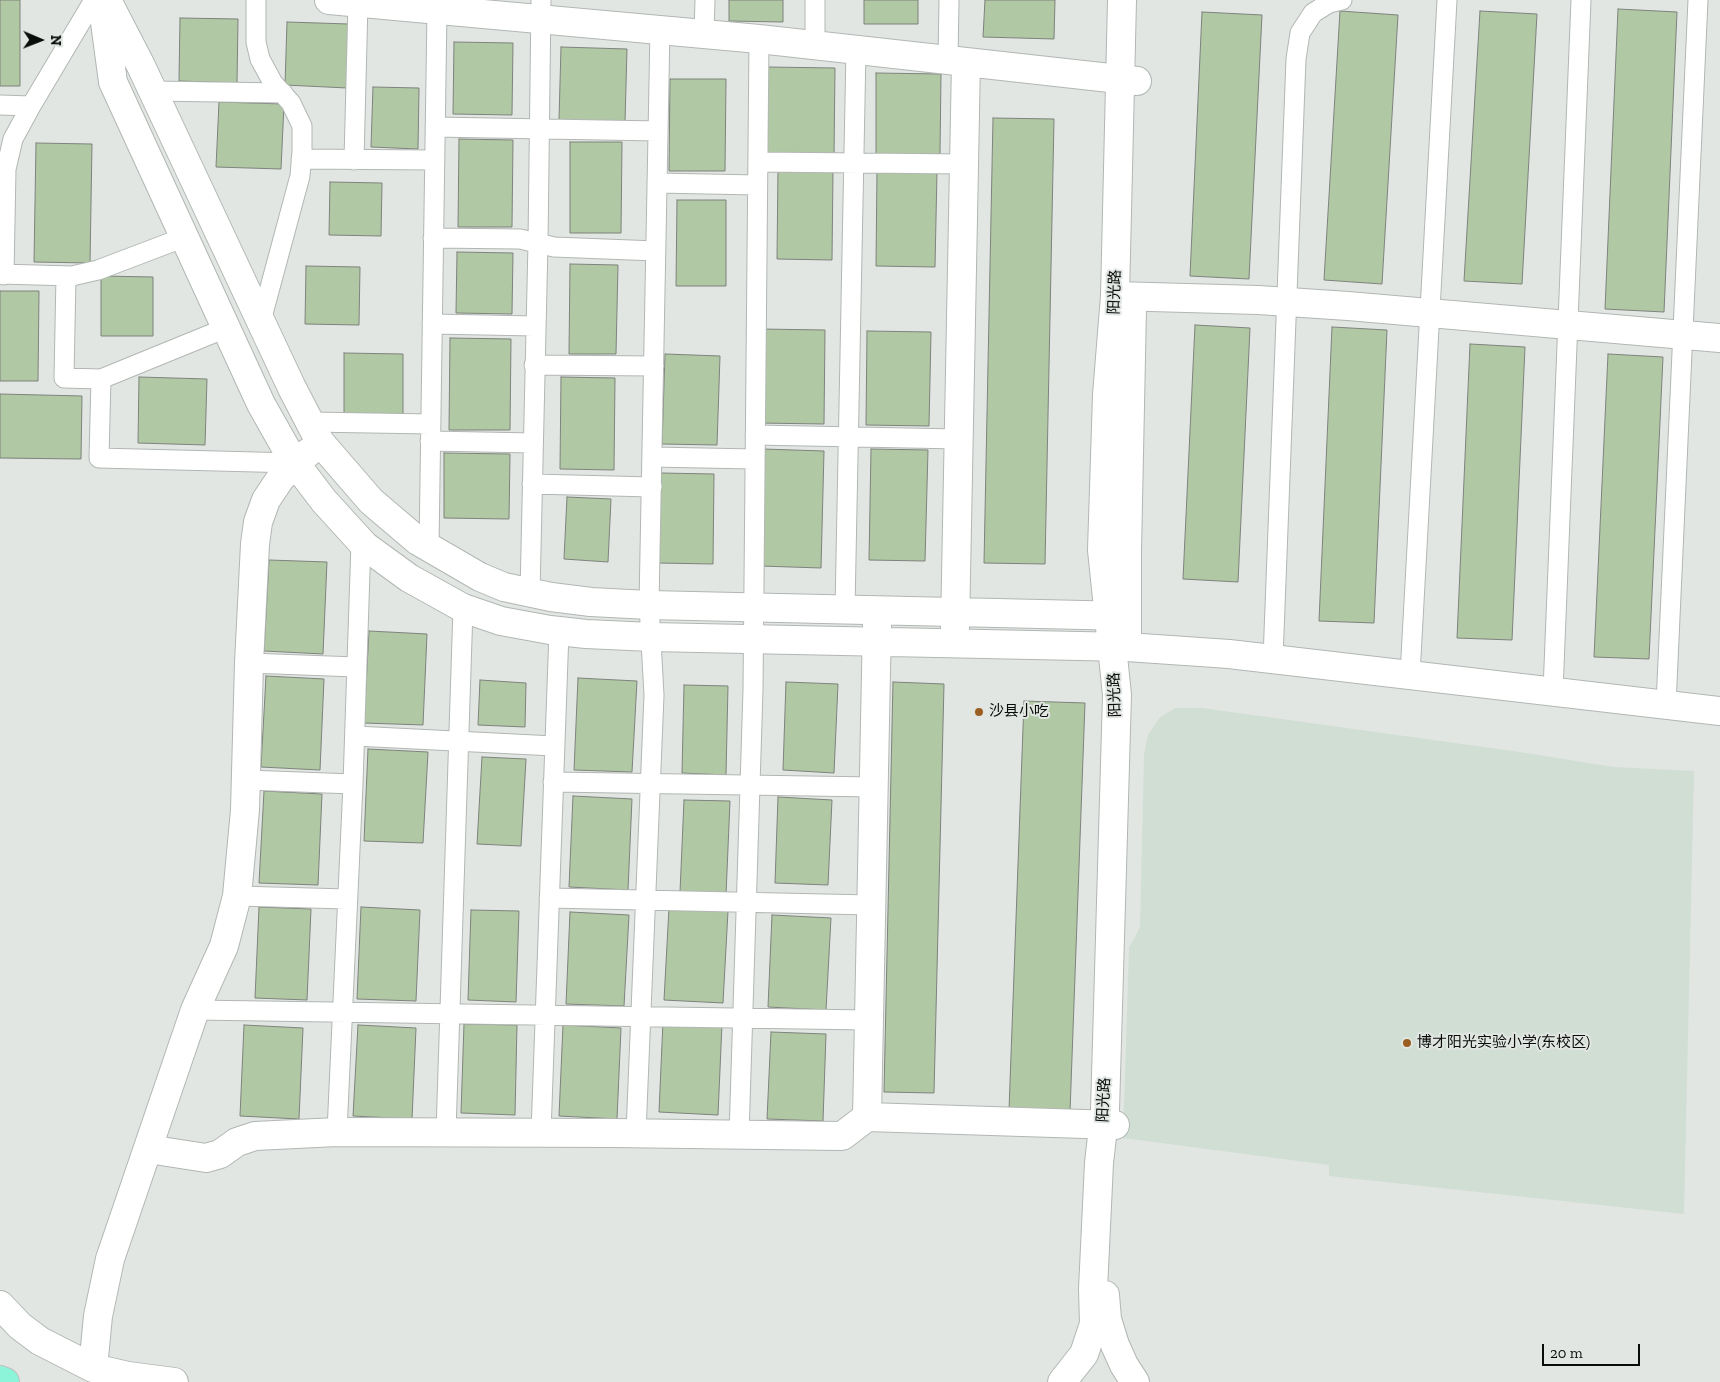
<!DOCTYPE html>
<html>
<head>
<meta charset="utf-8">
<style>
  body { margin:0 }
  #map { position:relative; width:1720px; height:1382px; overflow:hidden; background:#e1e6e2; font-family:"Zilla Slab",serif }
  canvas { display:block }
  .north { position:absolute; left:15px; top:15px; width:50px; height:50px; -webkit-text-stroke:4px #e1e6e2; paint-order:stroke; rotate:91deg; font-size:14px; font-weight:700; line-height:20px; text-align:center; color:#0a0c0a }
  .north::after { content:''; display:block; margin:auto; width:18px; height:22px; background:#0a0c0a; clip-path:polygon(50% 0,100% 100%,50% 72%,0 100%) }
  .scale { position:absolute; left:1542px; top:1344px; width:98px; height:22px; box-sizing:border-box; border:2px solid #0a0c0a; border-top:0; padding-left:6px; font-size:15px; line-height:18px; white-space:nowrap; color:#0a0c0a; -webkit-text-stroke:4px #e1e6e2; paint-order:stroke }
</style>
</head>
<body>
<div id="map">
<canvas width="1720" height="1382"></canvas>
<div class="north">N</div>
<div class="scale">20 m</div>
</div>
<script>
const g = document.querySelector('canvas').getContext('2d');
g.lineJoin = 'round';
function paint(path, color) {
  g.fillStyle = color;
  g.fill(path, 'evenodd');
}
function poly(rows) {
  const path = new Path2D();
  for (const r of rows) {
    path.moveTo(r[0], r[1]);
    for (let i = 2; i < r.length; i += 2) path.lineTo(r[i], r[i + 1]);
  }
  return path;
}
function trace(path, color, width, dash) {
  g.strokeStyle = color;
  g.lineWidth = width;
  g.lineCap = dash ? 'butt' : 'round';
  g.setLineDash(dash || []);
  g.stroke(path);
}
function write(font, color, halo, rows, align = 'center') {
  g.font = font + ' "Zilla Slab","Noto Sans SC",serif';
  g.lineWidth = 4;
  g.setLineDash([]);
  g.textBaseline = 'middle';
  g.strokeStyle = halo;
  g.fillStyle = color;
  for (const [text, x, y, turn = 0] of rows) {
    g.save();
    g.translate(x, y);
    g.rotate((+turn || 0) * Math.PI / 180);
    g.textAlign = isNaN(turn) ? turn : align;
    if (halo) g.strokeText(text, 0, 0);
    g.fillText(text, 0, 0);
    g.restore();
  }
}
paint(poly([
  [1176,708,1202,708,1520,752,1613,767,1694,771,1684,1214,1329,1176,1329,1165,1123,1138,1129,948,1140,927,1144,754,1148,735,1160,717]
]), '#d1ded4');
const building = poly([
  [0,0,20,0,20,86,0,86,0,0],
  [729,0,783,0,783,22,729,21,729,0],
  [864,0,918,0,918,24,864,24,864,0],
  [985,0,1055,0,1054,39,983,37,985,0],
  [1618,9,1677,12,1664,312,1605,309,1618,9],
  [1340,11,1398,15,1382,284,1324,280,1340,11],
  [1480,11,1537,14,1522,284,1464,281,1480,11],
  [1202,12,1262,15,1249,279,1190,276,1202,12],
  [180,18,238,19,237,83,179,81,180,18],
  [287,22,349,24,347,88,285,85,287,22],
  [454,42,513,43,512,115,453,114,454,42],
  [561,47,627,49,625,122,559,120,561,47],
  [767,67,835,68,834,156,765,156,767,67],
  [876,73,941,74,940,154,876,154,876,73],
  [670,79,726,79,725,171,669,171,670,79],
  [373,87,419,88,418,149,371,147,373,87],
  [219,102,284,104,281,169,216,167,219,102],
  [993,118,1054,119,1045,564,984,563,993,118],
  [459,139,513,140,512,227,458,227,459,139],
  [570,142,622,142,621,233,570,233,570,142],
  [36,143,92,144,90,263,34,262,36,143],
  [778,168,833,169,832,260,777,259,778,168],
  [877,170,937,171,935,267,876,266,877,170],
  [330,182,382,183,381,236,329,235,330,182],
  [677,200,726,200,726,286,676,286,677,200],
  [457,252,513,253,512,314,456,313,457,252],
  [570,264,618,265,616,354,569,354,570,264],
  [306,266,360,267,359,325,305,324,306,266],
  [101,276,153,277,153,336,101,336,101,276],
  [0,291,39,291,38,381,0,381,0,291],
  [1195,325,1250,328,1238,582,1183,579,1195,325],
  [1332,327,1387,330,1374,623,1319,621,1332,327],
  [760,329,825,330,824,424,758,423,760,329],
  [867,331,931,332,929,426,866,425,867,331],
  [450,338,511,339,510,430,449,430,450,338],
  [1470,344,1525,347,1512,640,1457,638,1470,344],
  [344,353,403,354,403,416,344,415,344,353],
  [665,354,720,356,717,445,662,444,665,354],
  [1608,354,1663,357,1649,659,1594,657,1608,354],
  [139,377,207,379,205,445,138,443,139,377],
  [561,377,615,378,614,470,560,469,561,377],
  [0,394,82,396,81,459,0,458,0,394],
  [763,449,824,451,821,568,760,566,763,449],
  [871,449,928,450,925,561,869,560,871,449],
  [444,453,510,454,509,519,444,518,444,453],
  [660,473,714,474,713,564,658,563,660,473],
  [567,497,611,499,608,562,564,559,567,497],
  [269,560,327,562,323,654,264,651,269,560],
  [369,631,427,634,423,725,364,723,369,631],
  [266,676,324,679,320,770,261,767,266,676],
  [578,678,637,681,632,772,574,770,578,678],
  [480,680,526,683,525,727,478,725,480,680],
  [786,682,838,684,834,773,783,770,786,682],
  [893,682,944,684,934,1093,884,1092,893,682],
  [684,685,728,686,726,775,682,773,684,685],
  [1024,701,1085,703,1070,1112,1009,1110,1024,701],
  [368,749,428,752,423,843,364,841,368,749],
  [482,757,526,759,521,846,477,844,482,757],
  [264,791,322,794,318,885,259,883,264,791],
  [573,796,632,799,628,890,569,887,573,796],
  [778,797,832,800,828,885,775,883,778,797],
  [684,800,730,801,726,895,680,892,684,800],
  [259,907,311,909,307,1000,255,998,259,907],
  [361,907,420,910,416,1001,357,999,361,907],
  [669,908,728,911,723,1003,664,1000,669,908],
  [471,910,519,911,516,1002,468,1000,471,910],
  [570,912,629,915,624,1006,566,1004,570,912],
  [772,915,831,918,826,1010,768,1007,772,915],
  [663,1021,722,1024,718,1115,659,1112,663,1021],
  [464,1024,517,1025,515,1115,461,1113,464,1024],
  [244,1025,303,1028,299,1119,240,1116,244,1025],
  [358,1025,416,1028,412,1119,353,1116,358,1025],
  [563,1025,621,1028,617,1119,559,1116,563,1025],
  [771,1032,826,1034,823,1121,767,1119,771,1032]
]);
paint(building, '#b0c8a3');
trace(building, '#7f827d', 1);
const lane = poly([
  [256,0,256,42,260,59,273,83,291,103,302,126,302,151,300,176,261,321],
  [704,34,705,0],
  [815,45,815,0],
  [948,60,949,0],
  [153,91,283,93],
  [0,105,31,106],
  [435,127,658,131],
  [301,159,435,160],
  [354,160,358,3],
  [758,162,964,164],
  [657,183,757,185],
  [433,238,520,239,554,247,656,251],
  [0,274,72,276,98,270,185,237],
  [4,275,6,169,13,139,31,106,94,0],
  [66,276,64,378,101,379,226,328],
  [432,324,535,326],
  [534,365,654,366],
  [101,379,99,458,295,463],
  [310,422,431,424],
  [755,435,959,439],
  [430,441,533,443],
  [652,457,754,459],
  [532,484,652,487],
  [429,547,437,10],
  [530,593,538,243,541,0],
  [845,609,856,50],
  [1273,659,1296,59,1300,33,1313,13,1329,3,1342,0],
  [249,663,356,667],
  [1410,675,1447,0],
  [1553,691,1581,0],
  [1666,705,1698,0],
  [355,736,554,746],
  [246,780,353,784],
  [553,782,874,787],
  [237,896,347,899],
  [549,898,871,905],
  [195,1010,869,1020],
  [337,1132,353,784,361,542],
  [446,1132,463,608],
  [541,1133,559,631],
  [636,1133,654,695,649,605,660,29],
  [739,1136,753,690,759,39]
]);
const street = poly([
  [102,0,113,82,261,404,292,459,324,501,365,546,409,578,463,608,501,621,550,630,586,634,651,637,1127,647,1229,654,1720,711],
  [329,0,759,39,1137,81],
  [110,6,141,66,292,388,320,442,371,501,418,541,480,577,504,587,551,597,591,602,649,605,1127,616],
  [1115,296,1258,300,1348,306,1720,338],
  [955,628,966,62],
  [867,1117,1115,1125],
  [148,1149,206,1158,220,1154,237,1142,255,1136,337,1132,612,1133,842,1136,867,1117,877,623],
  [0,1305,20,1326,40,1341,93,1368,128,1376,174,1382],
  [93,1368,98,1316,110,1259,195,1010,224,946,237,896,245,810,249,663,255,544,258,522,266,500,280,479,295,463,309,452]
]);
const secondary = poly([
  [1127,640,1127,551,1132,308],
  [1105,1295,1107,1319,1115,1345,1124,1365,1135,1382],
  [1062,1382,1084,1354,1094,1324,1093,1289,1099,1163,1105,1110,1117,695,1102,550,1107,395,1115,296,1122,0]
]);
const primary = poly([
  [0,1380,5,1382]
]);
trace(lane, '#b2b7b3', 21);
trace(street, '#b2b7b3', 30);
trace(secondary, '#b2b7b3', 30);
trace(primary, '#bfc0bf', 30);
trace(lane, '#fff', 19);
trace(street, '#fff', 28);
trace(secondary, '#fff', 28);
trace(primary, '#8cf4d9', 28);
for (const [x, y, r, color] of [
  [979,712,5,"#9a5e20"],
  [1407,1043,5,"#9a5e20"]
]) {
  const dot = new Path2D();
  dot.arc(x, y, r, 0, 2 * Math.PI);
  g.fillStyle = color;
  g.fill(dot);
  trace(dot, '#e1e6e2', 2);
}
write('15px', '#0a0c0a', '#e1e6e2', [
  ["阳光路",1115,292,-88],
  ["阳光路",1115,695,-92],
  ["阳光路",1104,1100,-87]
]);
write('15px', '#0a0c0a', '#e1e6e2', [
  ["沙县小吃",989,712],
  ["博才阳光实验小学(东校区)",1417,1043]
], 'left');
</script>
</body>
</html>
